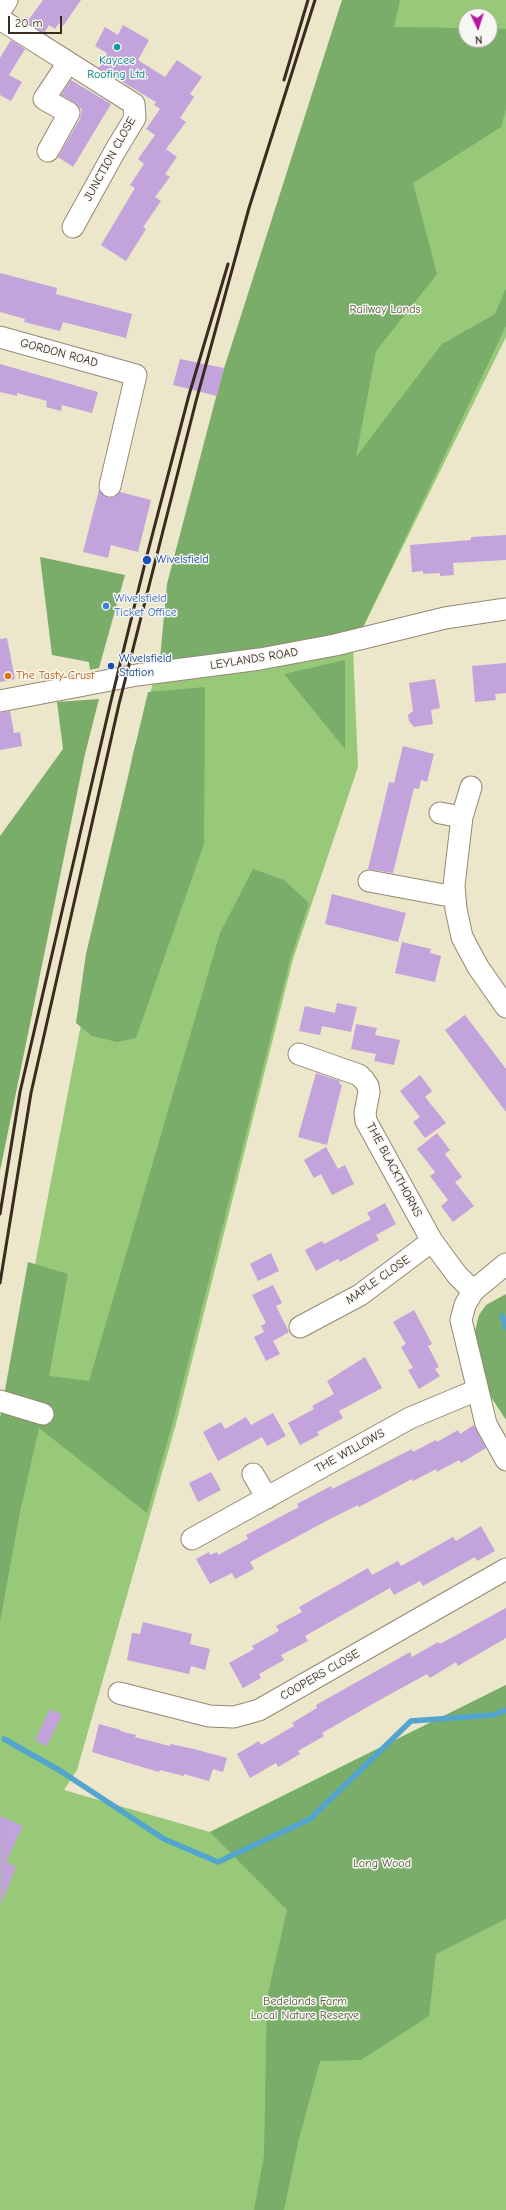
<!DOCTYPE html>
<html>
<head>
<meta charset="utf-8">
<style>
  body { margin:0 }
  #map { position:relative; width:506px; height:2210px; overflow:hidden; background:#ece6cb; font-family:"Comic Neue",sans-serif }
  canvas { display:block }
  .north { position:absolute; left:458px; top:8px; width:40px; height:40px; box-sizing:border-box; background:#f6f6f2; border:1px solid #aba49d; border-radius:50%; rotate:176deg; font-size:11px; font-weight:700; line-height:16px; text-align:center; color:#3b2a1e }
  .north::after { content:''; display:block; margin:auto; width:14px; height:18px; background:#b5179e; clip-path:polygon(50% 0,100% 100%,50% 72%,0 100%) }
  .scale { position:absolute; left:8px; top:16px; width:54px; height:18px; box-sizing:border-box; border:2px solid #3b2a1e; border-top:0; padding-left:5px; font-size:12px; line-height:14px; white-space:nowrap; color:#3b2a1e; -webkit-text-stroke:3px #f6f6f2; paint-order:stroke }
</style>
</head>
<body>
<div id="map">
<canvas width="506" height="2210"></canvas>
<div class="north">N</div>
<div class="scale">20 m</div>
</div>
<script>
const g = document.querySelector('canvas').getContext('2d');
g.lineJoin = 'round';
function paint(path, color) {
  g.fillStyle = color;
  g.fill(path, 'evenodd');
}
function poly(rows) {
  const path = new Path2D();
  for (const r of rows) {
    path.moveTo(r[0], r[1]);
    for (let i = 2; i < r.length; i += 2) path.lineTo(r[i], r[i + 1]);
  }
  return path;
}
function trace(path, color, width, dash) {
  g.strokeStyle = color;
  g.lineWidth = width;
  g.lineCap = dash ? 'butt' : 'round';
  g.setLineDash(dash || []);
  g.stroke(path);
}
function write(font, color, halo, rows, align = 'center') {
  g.font = font + ' "Comic Neue",sans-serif';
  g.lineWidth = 3;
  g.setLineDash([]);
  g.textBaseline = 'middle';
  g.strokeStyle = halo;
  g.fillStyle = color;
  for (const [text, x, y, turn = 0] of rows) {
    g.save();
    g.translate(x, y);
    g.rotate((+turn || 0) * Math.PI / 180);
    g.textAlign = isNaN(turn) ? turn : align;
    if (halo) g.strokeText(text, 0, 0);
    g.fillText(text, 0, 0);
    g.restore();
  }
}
paint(poly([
  [349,0,506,0,506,337,353,648,358,767,293,959,176,1424,77,1770,64,1790,210,1832,506,1685,506,2210,0,2210,0,1447,133,753],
  [466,16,490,16,490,40,466,40]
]), '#97c979');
paint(poly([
  [342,0,400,0,394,27,466,28,466,40,490,40,490,28,506,29,506,109,501,127,413,183,437,274,376,351,356,457,442,344,495,314,506,288,506,326,361,631,204,657,160,659,167,584,221,378],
  [40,557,125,575,99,668,90,670,89,662,52,655],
  [345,660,345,749,284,674],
  [205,687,204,844,136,1038,117,1042,92,1036,76,1023,86,954,148,692],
  [99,699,85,754,0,1171,0,836,63,749,57,702],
  [253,869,284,880,309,903,291,957,173,1422,147,1513,39,1428,20,1512,0,1622,0,1418,28,1262,68,1274,49,1376,89,1381,220,933],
  [506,1294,506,1420,487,1391,479,1363,475,1331,479,1315,486,1305],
  [506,1685,506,1919,436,1954,429,2016,361,2060,320,2061,298,2143,284,2210,254,2210,264,2156,267,1998,287,1910,210,1832]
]), '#79ad69');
trace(poly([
  [502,1316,506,1328],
  [4,1739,59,1770,164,1839,218,1862,310,1819,411,1721,493,1715,506,1710]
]), '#53a4ce', 5.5);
paint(poly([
  [43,0,81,0,63,26,59,23,55,29,49,25,44,33,27,22],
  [123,25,149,40,138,60,165,77,177,60,202,77,190,94,194,97,180,118,186,122,166,149,177,157,165,174,170,177,155,197,161,201,143,227,146,229,126,261,101,245,135,188,130,185,144,164,138,159,155,135,146,129,160,109,154,105,156,102,99,68,107,53,95,46,105,27,118,35],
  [11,40,25,49,9,75,22,82,11,101,0,95,0,58],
  [71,80,111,104,73,167,58,157,80,119,82,110,75,103,61,95],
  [0,273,57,288,56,294,132,314,126,338,63,322,60,331,24,322,25,319,0,312],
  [180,359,224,368,217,396,173,385],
  [0,364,98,392,92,413,62,405,61,411,46,407,47,401,17,393,17,396,0,392],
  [99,490,108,498,114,497,120,492,151,500,138,552,111,545,108,558,83,552],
  [506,535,506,560,453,563,454,575,440,576,440,573,423,574,423,571,412,572,410,545,471,540,471,537],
  [7,638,15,679,0,682,0,639],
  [506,663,506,693,495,694,496,700,475,702,472,666],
  [435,679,440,708,431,710,433,724,414,727,409,721,408,715,413,711,409,683],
  [10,711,14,733,20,732,22,746,0,750,0,713],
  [403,746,434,754,427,782,421,780,419,789,414,788,393,873,368,869,389,782,394,783],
  [332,894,406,913,398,942,325,924],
  [402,942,431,949,430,953,441,956,435,982,395,973],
  [337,1003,357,1007,351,1032,322,1026,320,1035,299,1031,305,1006,335,1013],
  [465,1015,506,1069,506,1112,445,1030],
  [356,1024,377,1028,375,1035,400,1040,394,1065,374,1061,376,1054,351,1049],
  [316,1073,340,1081,339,1084,342,1085,327,1145,298,1137],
  [420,1075,432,1091,425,1097,446,1123,425,1138,413,1122,420,1117,400,1091],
  [437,1133,450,1150,445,1154,462,1177,455,1182,474,1206,453,1222,441,1206,448,1200,430,1176,435,1172,417,1149],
  [326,1147,338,1169,345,1165,354,1184,332,1195,321,1174,314,1178,304,1160],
  [385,1203,396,1224,376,1235,379,1240,340,1262,338,1259,316,1271,305,1250,322,1241,324,1244,371,1219,367,1213],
  [271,1253,279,1271,258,1281,250,1264],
  [273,1285,282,1303,276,1306,289,1332,273,1341,280,1354,266,1361,254,1337,264,1332,261,1326,266,1323,252,1295],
  [414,1310,432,1344,428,1346,439,1367,435,1369,440,1376,419,1389,408,1370,413,1368,401,1347,406,1344,393,1322],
  [365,1357,382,1388,339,1411,343,1418,317,1432,319,1435,300,1445,288,1423,314,1409,312,1406,334,1394,327,1381],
  [273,1413,286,1436,267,1446,262,1437,218,1461,203,1432,221,1422,225,1429,246,1417,251,1425],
  [474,1425,486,1448,461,1463,459,1460,437,1472,436,1469,413,1481,412,1479,359,1507,358,1505,330,1519,250,1562,254,1569,235,1579,232,1573,210,1584,196,1559,209,1552,210,1555,217,1552,218,1555,248,1539,246,1535,299,1507,297,1504,331,1486,332,1489,412,1449,413,1452,436,1440,437,1442,458,1430,460,1434],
  [211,1472,221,1490,198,1502,189,1483],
  [481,1526,495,1551,477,1561,475,1557,423,1586,420,1581,394,1595,390,1588,305,1636,308,1641,281,1655,284,1660,259,1674,261,1678,243,1688,229,1663,254,1649,252,1646,279,1631,276,1626,302,1612,299,1607,368,1568,372,1575,398,1561,401,1566,453,1537,456,1541],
  [506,1608,506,1638,458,1666,456,1662,430,1678,427,1674,376,1702,322,1733,324,1736,298,1751,300,1754,278,1767,276,1763,250,1778,237,1754,259,1741,261,1745,294,1726,292,1723,317,1708,316,1705,410,1652,412,1657,438,1642,440,1644],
  [143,1622,192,1634,190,1644,210,1649,205,1670,191,1666,189,1674,127,1660,132,1633,140,1634],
  [50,1709,62,1715,47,1746,35,1740],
  [99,1724,121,1730,120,1731,136,1735,135,1737,170,1746,170,1744,194,1749,227,1758,223,1772,213,1769,209,1781,184,1774,184,1776,160,1770,159,1772,92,1752],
  [0,1816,23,1826,6,1862,16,1867,1,1905]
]), '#c2a3db');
const minor = poly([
  [0,11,7,0],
  [0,19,134,104,135,118,115,151,73,227],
  [48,151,69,113,44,99,68,63],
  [0,337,136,375,110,486],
  [0,701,137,675,260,659,335,645,445,618,506,609],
  [471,787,462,817,454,885,456,909,462,937,478,967,506,1007],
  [440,813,462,817],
  [369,881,455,897],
  [299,1054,359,1075,364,1080,368,1086,369,1092,365,1113,366,1121,432,1241,457,1275,473,1291],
  [506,1264,473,1291,465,1305,461,1320,486,1424,506,1460],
  [300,1327,360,1295,432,1241],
  [0,1401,43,1414],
  [253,1474,267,1498],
  [192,1539,410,1418,477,1390],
  [119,1693,209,1716,234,1717,259,1710,506,1569]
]);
trace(minor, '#948874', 23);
trace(minor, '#fff', 21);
trace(poly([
  [284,80,308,0],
  [0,1214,20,1092,110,705,146,559,189,395,228,264],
  [0,1283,31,1093,119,704,196,401,249,208,315,0]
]), '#3b2a1e', 3);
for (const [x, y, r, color] of [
  [117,47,4,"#0f9aa8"],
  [147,560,5,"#1a4fb4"],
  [106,606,4,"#3f7fe0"],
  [111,666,4,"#1a4fb4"],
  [8,676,4,"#e8710a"]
]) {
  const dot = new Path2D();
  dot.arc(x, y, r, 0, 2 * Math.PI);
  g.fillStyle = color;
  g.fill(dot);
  trace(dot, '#f6f6f2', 1.5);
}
write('12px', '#0d838f', '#f6f6f2', [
  ["Kaycee",117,61],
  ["Roofing Ltd.",117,75]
]);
write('12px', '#3b2a1e', '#f6f6f2', [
  ["JUNCTION CLOSE",110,159,-61],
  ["GORDON ROAD",59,353,15],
  ["LEYLANDS ROAD",254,659,-9],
  ["THE BLACKTHORNS",394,1170,62],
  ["MAPLE CLOSE",378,1280,-35],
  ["THE WILLOWS",350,1451,-29],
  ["COOPERS CLOSE",320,1675,-30]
]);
write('12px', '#575a39', '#f6f6f2', [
  ["Railway Lands",385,310],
  ["Long Wood",382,1864],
  ["Bedelands Farm",305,2002],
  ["Local Nature Reserve",305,2016]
]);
write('12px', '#164399', '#f6f6f2', [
  ["Wivelsfield",156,560],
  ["Wivelsfield",119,659],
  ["Station",119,673]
], 'left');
write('12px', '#366cbe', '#f6f6f2', [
  ["Wivelsfield",114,599],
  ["Ticket Office",114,613]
], 'left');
write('12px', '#c56008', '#f6f6f2', [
  ["The Tasty Crust",16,676]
], 'left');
</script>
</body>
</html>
